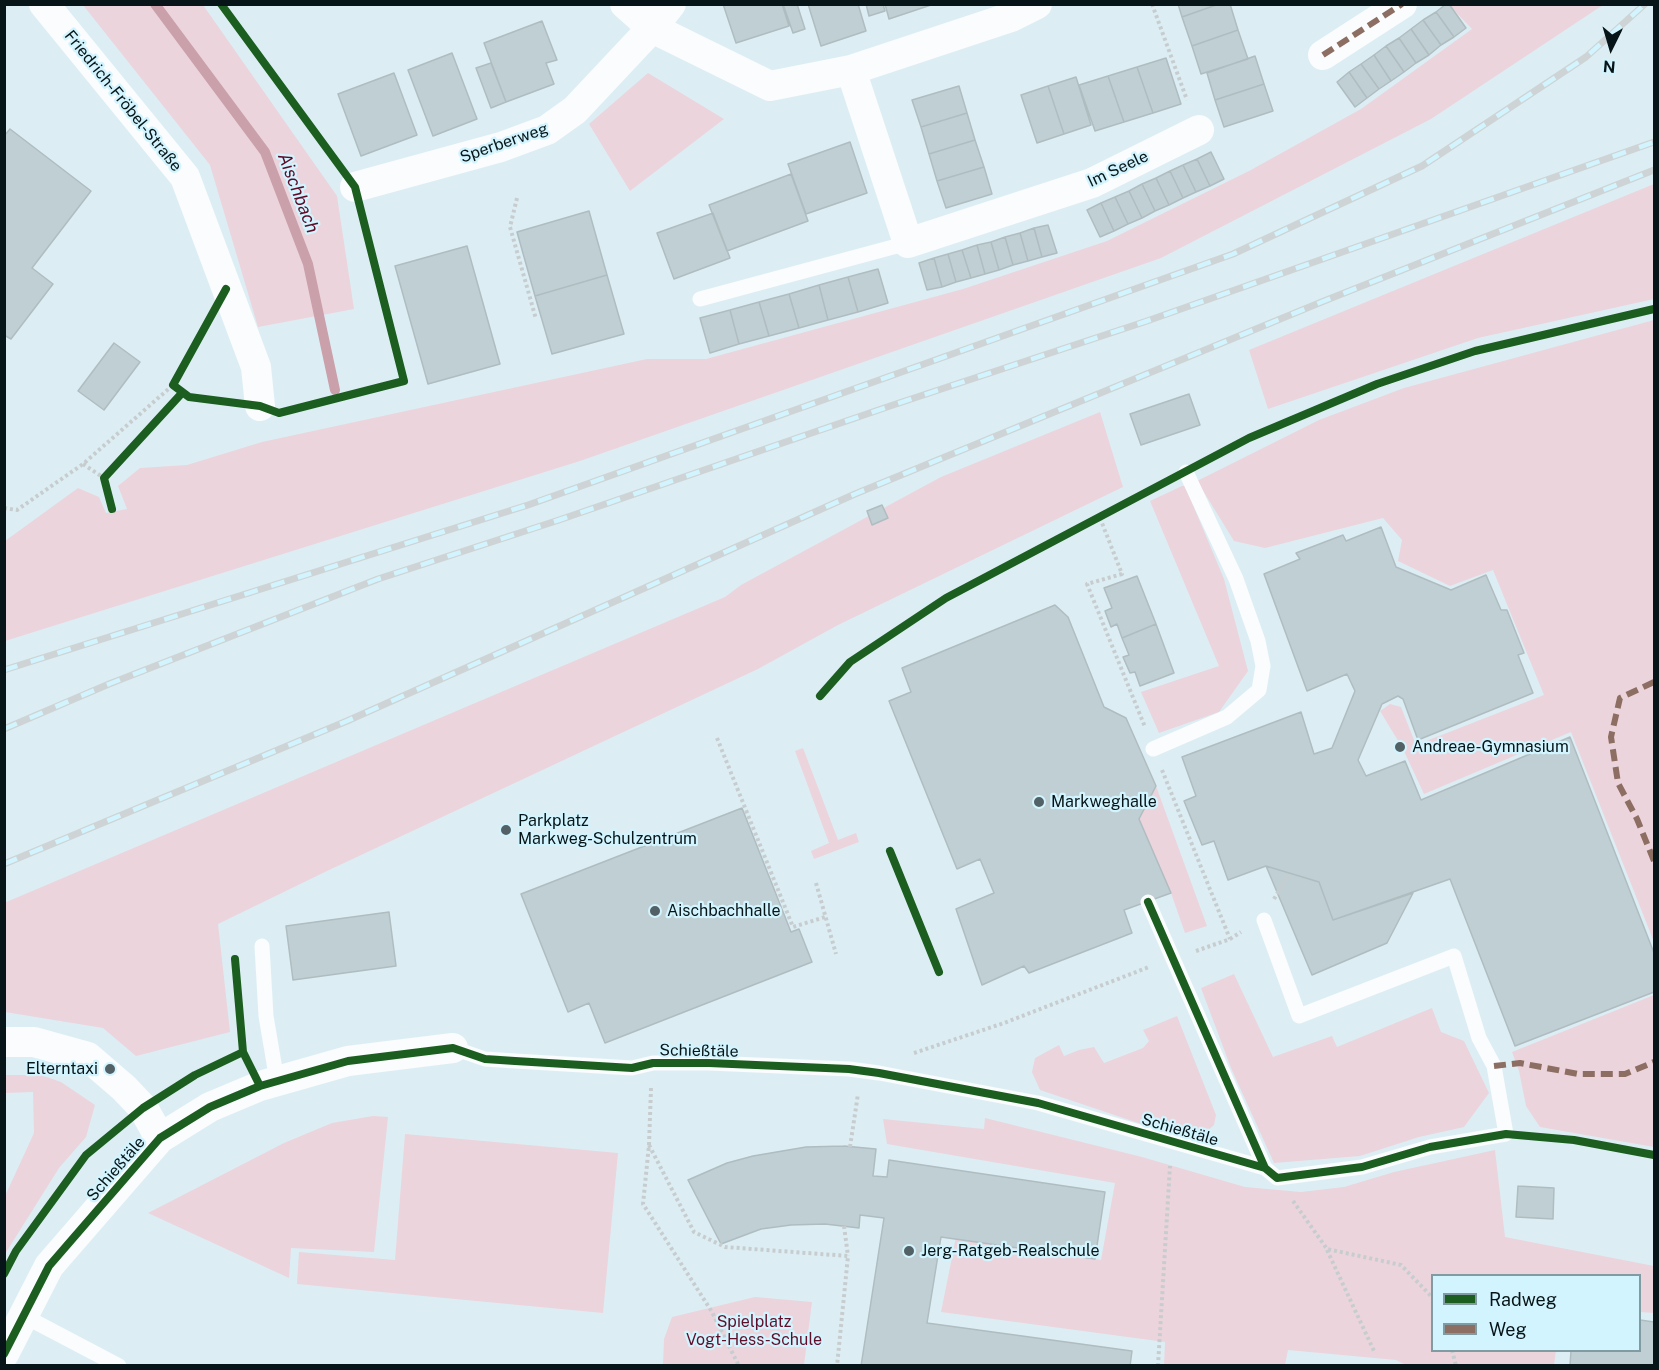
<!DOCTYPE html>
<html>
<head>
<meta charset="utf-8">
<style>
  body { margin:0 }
  #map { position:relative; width:1659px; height:1370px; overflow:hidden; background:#dceef4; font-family:"Public Sans",sans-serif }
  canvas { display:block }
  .frame { position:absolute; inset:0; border:6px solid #081518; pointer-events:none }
  .legend { position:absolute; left:1431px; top:1274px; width:210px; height:78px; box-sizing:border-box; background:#d2f4fe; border:2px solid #819ba2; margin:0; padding:8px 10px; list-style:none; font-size:18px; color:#081518 }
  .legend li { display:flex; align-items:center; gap:12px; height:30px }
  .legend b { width:30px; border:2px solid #819ba2 }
  .north { position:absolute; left:1581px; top:18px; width:60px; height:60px; -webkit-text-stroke:4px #d2f4fe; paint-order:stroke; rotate:185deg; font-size:16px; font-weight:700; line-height:24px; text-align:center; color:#081518 }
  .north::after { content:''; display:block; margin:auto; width:21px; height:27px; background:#081518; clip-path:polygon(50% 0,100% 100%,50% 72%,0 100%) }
</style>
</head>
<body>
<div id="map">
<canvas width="1659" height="1370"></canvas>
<div class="frame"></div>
<ul class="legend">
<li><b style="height:8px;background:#1b5e20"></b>Radweg</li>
<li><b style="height:8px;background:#8d6e63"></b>Weg</li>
</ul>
<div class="north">N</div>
</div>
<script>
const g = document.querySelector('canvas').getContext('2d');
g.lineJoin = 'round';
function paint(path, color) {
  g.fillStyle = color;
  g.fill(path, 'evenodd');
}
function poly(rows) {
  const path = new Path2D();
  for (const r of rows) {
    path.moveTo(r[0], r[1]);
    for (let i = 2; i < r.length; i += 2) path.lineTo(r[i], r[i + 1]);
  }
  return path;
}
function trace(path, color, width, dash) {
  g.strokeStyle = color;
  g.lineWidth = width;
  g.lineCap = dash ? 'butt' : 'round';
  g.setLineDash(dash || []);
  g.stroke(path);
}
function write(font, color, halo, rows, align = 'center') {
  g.font = font + ' "Public Sans",sans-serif';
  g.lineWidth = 4.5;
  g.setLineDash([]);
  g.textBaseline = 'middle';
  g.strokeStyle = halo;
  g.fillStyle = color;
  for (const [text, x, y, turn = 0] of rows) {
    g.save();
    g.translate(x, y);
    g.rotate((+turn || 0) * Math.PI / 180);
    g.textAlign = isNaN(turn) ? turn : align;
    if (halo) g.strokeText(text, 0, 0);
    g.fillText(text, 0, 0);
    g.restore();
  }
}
paint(poly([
  [83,5,203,5,337,196,354,309,258,327,210,165],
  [1449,5,1603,5,1431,119,1161,258,580,461,5,641,5,541,78,488,99,497,106,513,127,509,118,486,140,468,187,465,262,442,647,359,706,359,963,289,1107,241,1249,171,1361,109,1472,29],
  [648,73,724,119,630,191,589,124],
  [1654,184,1654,299,1478,338,1268,409,1249,350],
  [1654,320,1654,942,1571,732,1424,794,1403,749,1380,711,1390,704,1401,707,1416,745,1544,695,1493,570,1450,586,1398,561,1402,540,1383,518,1265,548,1234,541,1197,481,1319,420,1404,388],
  [1100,412,1123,487,838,625,758,669,327,871,218,924,230,1032,136,1056,103,1028,5,1012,4,903,725,597,741,585,941,477],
  [1182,486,1185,486,1224,579,1248,671,1219,712,1159,733,1141,692,1219,666,1150,501],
  [803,748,838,840,856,833,859,842,814,859,811,851,829,843,795,751],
  [1156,786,1207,926,1185,933,1171,893,1139,819],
  [1234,974,1273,1057,1332,1036,1337,1047,1432,1008,1441,1032,1464,1041,1489,1093,1464,1127,1419,1137,1360,1156,1274,1163,1231,1068,1201,988],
  [1654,995,1654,1147,1540,1127,1526,1106,1519,1071,1512,1052],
  [1177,1016,1216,1115,1214,1125,1195,1142,1040,1090,1032,1072,1035,1058,1059,1045,1064,1056,1079,1050,1094,1047,1104,1063,1143,1048,1149,1041,1143,1030],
  [5,1075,41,1075,61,1082,95,1105,86,1137,59,1168,5,1254,5,1196,34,1133,33,1092,5,1093],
  [373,1116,388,1117,374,1252,291,1248,289,1278,148,1213,284,1143,332,1123],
  [985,1118,1142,1157,1245,1187,1301,1192,1344,1187,1394,1172,1495,1150,1505,1237,1654,1266,1654,1313,1640,1312,1640,1276,1432,1276,1432,1350,1556,1351,1554,1365,1406,1365,1396,1360,1288,1350,1285,1365,1164,1366,1165,1342,941,1312,956,1237,1101,1260,1115,1183,887,1144,883,1119,984,1129],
  [405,1134,618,1153,603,1313,297,1284,299,1252,395,1260],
  [755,1297,812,1302,804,1365,663,1365,664,1339,672,1317]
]), '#ecd4dc');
trace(poly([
  [155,4,265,152,308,264,335,390]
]), '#caa0ab', 10);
const building = poly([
  [723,4,782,4,789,26,736,43,723,4],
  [783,4,797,4,805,29,793,33,783,4],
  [808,4,858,4,866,31,821,46,808,4],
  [866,4,883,4,885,11,869,16,866,4],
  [885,4,934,4,889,19,885,4],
  [1178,4,1219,4,1182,17,1178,4],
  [1219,4,1230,4,1238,30,1192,46,1182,17,1219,4],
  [1446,4,1449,4,1466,28,1454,37,1436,12,1446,4],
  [1436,12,1454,37,1441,45,1423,20,1436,12],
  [1423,20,1441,45,1429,55,1411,29,1423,20],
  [542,21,557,60,546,63,554,84,506,102,484,43,542,21],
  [1411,29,1429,55,1416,63,1399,38,1411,29],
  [1238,30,1248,59,1201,74,1192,46,1238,30],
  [1399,38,1416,63,1404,72,1386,46,1399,38],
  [1386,46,1404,72,1391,81,1374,55,1386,46],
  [452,53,477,119,433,136,408,70,452,53],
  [1374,55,1391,81,1379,89,1361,64,1374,55],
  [1255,56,1264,84,1215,100,1207,73,1255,56],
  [1166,58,1181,104,1153,113,1137,67,1166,58],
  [491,63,506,102,491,108,476,68,491,63],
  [1361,64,1379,89,1367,98,1349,72,1361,64],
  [1137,67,1153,113,1124,122,1108,76,1137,67],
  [1349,72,1367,98,1355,107,1337,82,1349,72],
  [394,73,417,135,361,156,338,94,394,73],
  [1108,76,1124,122,1095,131,1079,85,1108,76],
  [1076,77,1091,125,1064,134,1048,86,1076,77],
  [1264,84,1273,111,1224,127,1215,100,1264,84],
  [959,86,967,113,921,127,912,100,959,86],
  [1048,86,1064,134,1037,143,1021,95,1048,86],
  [967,113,975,140,929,154,921,127,967,113],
  [10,129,91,191,32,268,53,284,11,339,4,335,4,136,10,129],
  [975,140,984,167,937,181,929,154,975,140],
  [850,142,867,193,806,214,788,164,850,142],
  [1211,152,1224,179,1210,186,1197,159,1211,152],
  [1197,159,1210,186,1196,192,1183,165,1197,159],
  [1183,165,1196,192,1183,198,1170,171,1183,165],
  [984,167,992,194,946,208,937,181,984,167],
  [1170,171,1183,198,1169,205,1156,178,1170,171],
  [791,174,808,221,727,251,709,205,791,174],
  [1156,178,1169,205,1155,211,1142,184,1156,178],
  [1142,184,1155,211,1142,218,1129,191,1142,184],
  [1129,191,1142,218,1128,224,1115,197,1129,191],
  [1115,197,1128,224,1114,231,1101,203,1115,197],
  [1101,203,1114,231,1100,237,1087,210,1101,203],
  [589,211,607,275,535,296,517,232,589,211],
  [713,213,730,258,674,279,657,233,713,213],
  [1048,225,1057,253,1042,257,1034,228,1048,225],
  [1034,228,1042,257,1028,261,1020,233,1034,228],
  [1020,233,1028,261,1013,265,1005,237,1020,233],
  [1005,237,1013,265,999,270,991,242,1005,237],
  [991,242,999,270,985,274,977,245,991,242],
  [977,245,985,274,971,278,962,250,977,245],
  [467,246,500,364,428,384,395,266,467,246],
  [962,250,971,278,956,282,948,254,962,250],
  [948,254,956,282,942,287,934,258,948,254],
  [934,258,942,287,927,290,919,263,934,258],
  [878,269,888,303,858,312,848,277,878,269],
  [607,275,624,334,552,354,535,296,607,275],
  [848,277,858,312,828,320,819,285,848,277],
  [819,285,828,320,799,328,789,294,819,285],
  [789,294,799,328,769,336,759,302,789,294],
  [759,302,769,336,739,344,730,310,759,302],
  [730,310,739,344,710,353,700,318,730,310],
  [114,343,140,362,104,410,78,391,114,343],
  [1189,394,1200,425,1141,445,1130,414,1189,394],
  [882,505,888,518,872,525,867,511,882,505],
  [1381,527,1396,567,1451,590,1486,575,1501,610,1507,610,1524,653,1518,655,1533,693,1418,740,1403,699,1398,696,1382,704,1358,760,1366,776,1405,761,1421,800,1570,737,1654,953,1654,992,1515,1046,1450,879,1333,920,1319,882,1266,866,1228,880,1214,841,1202,845,1184,801,1196,796,1182,757,1301,712,1314,754,1332,748,1355,691,1347,674,1307,691,1264,574,1300,559,1296,553,1343,535,1346,541,1381,527],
  [1137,576,1156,624,1122,638,1117,624,1111,627,1105,611,1112,608,1104,588,1137,576],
  [1055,605,1068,617,1104,707,1126,718,1156,786,1139,819,1171,893,1124,910,1132,933,1029,973,1024,966,982,985,956,909,994,893,980,859,957,869,889,701,911,692,902,668,1055,605],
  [1156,624,1174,673,1140,686,1135,672,1130,673,1123,657,1129,655,1122,638,1156,624],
  [742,808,791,932,799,929,812,962,605,1043,589,1003,568,1012,521,894,742,808],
  [1266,866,1319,882,1333,920,1413,893,1387,943,1312,975,1266,866],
  [389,912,396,966,293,980,286,926,389,912],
  [844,1146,876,1149,873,1176,887,1177,889,1160,1105,1192,1095,1259,941,1237,927,1323,1132,1351,1130,1366,861,1366,884,1218,860,1215,859,1228,825,1224,791,1225,761,1229,721,1244,688,1180,727,1163,753,1156,806,1147,844,1146],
  [1518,1186,1554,1188,1553,1219,1516,1217,1518,1186],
  [1640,1320,1654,1322,1654,1366,1570,1366,1571,1350,1640,1350,1640,1320]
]);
paint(building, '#c0cfd3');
trace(building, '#afbdc1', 1.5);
trace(poly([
  [1152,4,1187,100],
  [517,198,510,227,536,319],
  [83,464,104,478],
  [4,508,17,510,83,464,173,385],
  [1100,518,1122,574,1087,584,1145,727],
  [717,738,793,927,825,917],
  [1162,770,1230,939],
  [890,851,939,972],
  [816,883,836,954],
  [1274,899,1289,873],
  [1196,951,1230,939,1241,932],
  [914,1053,1004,1023,1149,967],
  [651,1088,649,1145,643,1204,712,1312,739,1366],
  [649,1145,694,1232,725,1247,848,1256,837,1366],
  [850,1147,858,1094],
  [1293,1201,1327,1249,1401,1265,1432,1297],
  [844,1226,848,1256],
  [1327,1250,1374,1351],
  [1452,1350,1456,1366],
  [1158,1366,1170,1166]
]), '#c7cdcf', 4, [3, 3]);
trace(poly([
  [700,299,908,243],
  [1153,749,1227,717,1259,690,1263,666,1258,641,1236,579,1186,472],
  [1148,902,1265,1168],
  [262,946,266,1016,277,1081],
  [453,1048,485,1059,515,1061,632,1068,653,1063,709,1063,849,1069,879,1073,1038,1103,1265,1168,1277,1178,1362,1167,1430,1147,1506,1134,1494,1066,1479,1038,1454,956,1299,1016,1264,920],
  [24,1316,119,1366]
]), '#fafcfd', 15);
trace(poly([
  [44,4,185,177,256,367,260,406],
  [625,4,652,28,770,86,851,70,1011,17,1037,4],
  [1323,55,1402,4],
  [851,70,908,243,1092,183,1199,130],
  [355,187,501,147,547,130,575,110,652,28,671,4],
  [4,1042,34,1042,88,1057,124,1088,143,1108,160,1138],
  [4,1354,49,1266,160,1138,210,1107,260,1086,348,1061,453,1048]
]), '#fafcfd', 30);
const rail = poly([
  [4,670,528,505,1233,254,1422,166,1586,57,1645,4],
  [4,729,109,684,378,579,559,520,890,406,1147,321,1654,142],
  [4,864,347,721,855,494,1324,301,1654,170]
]);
trace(rail, '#ced4d5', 7);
trace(rail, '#d2f4fe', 4.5, [14]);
trace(poly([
  [1323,55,1402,4],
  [1654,682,1620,698,1611,737,1618,783,1637,819,1654,861],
  [1494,1066,1520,1063,1578,1074,1625,1074,1654,1062]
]), '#8d6e63', 6, [12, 6]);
trace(poly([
  [221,4,355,187,404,381,279,413,260,406,189,397,173,385,226,289],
  [112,509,104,478,182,393],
  [820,696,850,662,946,598,1249,438,1377,384,1475,351,1654,309],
  [890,851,939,972],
  [1148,902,1265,1168],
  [235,959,243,1052,260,1086],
  [4,1274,16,1251,86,1155,143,1108,195,1075,243,1052],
  [4,1354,49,1266,160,1138,210,1107,260,1086,348,1061,453,1048,485,1059,515,1061,632,1068,653,1063,709,1063,849,1069,879,1073,1038,1103,1265,1168,1277,1178,1362,1167,1430,1147,1506,1134,1574,1140,1654,1155]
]), '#1b5e20', 8);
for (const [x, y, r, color] of [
  [1400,747,6,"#526165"],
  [1039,802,6,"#526165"],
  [506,830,6,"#526165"],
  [655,911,6,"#526165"],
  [110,1069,6,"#526165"],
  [909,1251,6,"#526165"]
]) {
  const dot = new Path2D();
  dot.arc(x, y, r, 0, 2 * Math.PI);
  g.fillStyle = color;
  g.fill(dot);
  trace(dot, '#d2f4fe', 2);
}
write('16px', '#081518', '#d2f4fe', [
  ["Friedrich-Fröbel-Straße",123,101,51],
  ["Sperberweg",504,143,-19],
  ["Im Seele",1118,169,-25],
  ["Schießtäle",699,1051,1],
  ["Schießtäle",1180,1130,16],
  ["Schießtäle",116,1169,-49]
]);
write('16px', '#081518', '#d2f4fe', [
  ["Andreae-Gymnasium",1412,747],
  ["Markweghalle",1051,802],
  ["Parkplatz",518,821],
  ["Markweg-Schulzentrum",518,839],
  ["Aischbachhalle",667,911],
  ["Elterntaxi",98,1069,"right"],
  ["Jerg-Ratgeb-Realschule",921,1251]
], 'left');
write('16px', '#600f2a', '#d2f4fe', [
  ["Spielplatz",754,1322],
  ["Vogt-Hess-Schule",754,1340]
]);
write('italic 18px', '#5d0b27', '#d2f4fe', [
  ["Aischbach",298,193,69]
]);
</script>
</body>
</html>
